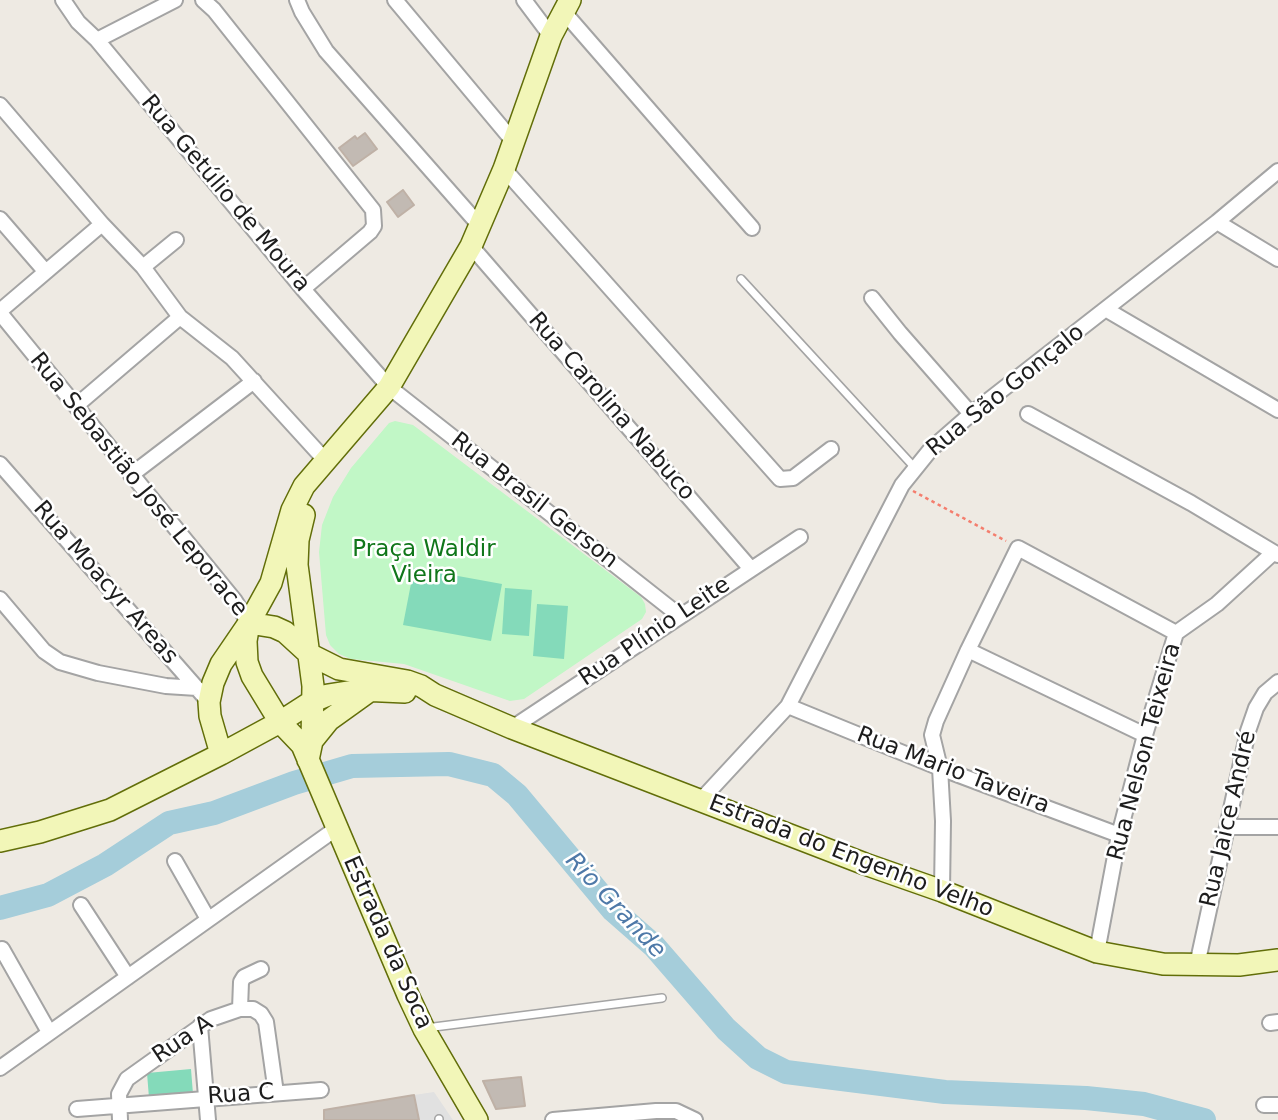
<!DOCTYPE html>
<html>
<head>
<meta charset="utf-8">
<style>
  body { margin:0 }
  canvas { display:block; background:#eeeae3 }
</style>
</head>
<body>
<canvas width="1278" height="1120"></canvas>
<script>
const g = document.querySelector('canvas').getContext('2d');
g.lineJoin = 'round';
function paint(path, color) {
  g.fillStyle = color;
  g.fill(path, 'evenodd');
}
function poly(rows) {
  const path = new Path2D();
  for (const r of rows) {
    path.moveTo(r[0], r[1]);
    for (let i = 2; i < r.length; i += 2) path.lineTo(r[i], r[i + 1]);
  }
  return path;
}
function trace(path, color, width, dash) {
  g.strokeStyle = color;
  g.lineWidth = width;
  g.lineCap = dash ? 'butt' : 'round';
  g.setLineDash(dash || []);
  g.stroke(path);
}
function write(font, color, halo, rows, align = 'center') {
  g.font = font + ' "DejaVu Sans",sans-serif';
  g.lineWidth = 5;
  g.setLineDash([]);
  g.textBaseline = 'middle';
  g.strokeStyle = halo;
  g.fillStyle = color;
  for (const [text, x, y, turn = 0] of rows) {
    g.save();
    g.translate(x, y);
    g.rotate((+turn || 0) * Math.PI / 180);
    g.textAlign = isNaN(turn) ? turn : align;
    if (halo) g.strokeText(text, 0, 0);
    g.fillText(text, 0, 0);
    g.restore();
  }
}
paint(poly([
  [395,421,413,425,641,597,645,604,646,612,642,619,524,699,510,701,404,664,351,659,339,654,330,645,326,635,319,552,322,525,333,497,351,468,389,423]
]), '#c1f7c6');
paint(poly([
  [414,568,502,584,491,641,403,625],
  [505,588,532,590,529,636,502,634],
  [537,604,568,606,564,659,533,656],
  [191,1069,193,1094,149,1098,147,1073]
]), '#84daba');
paint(poly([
  [434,1092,453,1120,419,1120,414,1095]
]), '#e1e1e1');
trace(poly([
  [0,908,48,895,105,865,169,823,214,813,294,783,352,766,449,764,493,775,517,795,613,910,654,946,726,1029,758,1058,786,1072,945,1092,1086,1098,1144,1104,1204,1120]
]), '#a5cdda', 24);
const building = poly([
  [365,133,377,149,353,166,339,148,355,136,357,139,365,133],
  [403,190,414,205,398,217,387,202,403,190],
  [521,1077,525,1106,496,1109,483,1081,521,1077],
  [414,1095,419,1120,324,1120,324,1110,414,1095]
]);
paint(building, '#c2bab3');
trace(building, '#bfb1a6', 2);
const lane = poly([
  [741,279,915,468],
  [426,1028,662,998],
  [439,1119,439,1120]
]);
const street = poly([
  [63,0,78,22,97,40,303,289,389,387,680,616],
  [203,0,214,10,373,210,374,226,370,232,303,289],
  [297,0,302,12,326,51,480,226],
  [395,0,513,141],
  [524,0,551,36],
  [563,11,752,228],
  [97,40,175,0],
  [0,105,102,224,143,267,180,317,232,358,325,460],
  [504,169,780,479,793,478,831,449],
  [0,219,45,271],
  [1217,222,1278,259],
  [471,246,751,569],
  [143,267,176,240],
  [872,298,900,333,971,414],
  [1107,310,1278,410],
  [0,311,102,224],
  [0,313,235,601,249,623],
  [77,405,180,317],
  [1028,414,1191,503,1278,555],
  [0,464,209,702],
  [131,475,254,381],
  [0,599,44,651,60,662,98,673,166,686,197,688],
  [968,650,1145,735],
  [788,706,940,768,1119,835],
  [512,728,800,537],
  [701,800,788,706,902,485,931,449,971,414,1217,222,1278,171],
  [1228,827,1278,827],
  [175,861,208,919],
  [942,891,943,821,940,768,932,735,936,721,968,650,1018,548,1176,633],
  [81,905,128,977],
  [2,949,49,1032],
  [1097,952,1119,835,1145,735,1176,633,1217,604,1273,553],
  [1197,965,1248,731,1256,708,1265,693,1278,682],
  [240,1009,241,982,244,977,261,969],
  [1270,1023,1278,1022],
  [200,1026,208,1120],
  [0,1068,337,828],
  [1264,1105,1278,1105],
  [77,1109,321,1090],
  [120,1120,119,1094,127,1079,211,1019,240,1009,253,1009,261,1014,266,1022,276,1093],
  [553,1120,656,1111,676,1111,695,1120]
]);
const secondary = poly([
  [304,515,298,540,297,565,313,686,312,741,308,760],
  [312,741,329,720,368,692],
  [221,754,210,716,209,702,213,683,221,664,249,623,274,627,285,632,309,654,339,669,407,681,421,686,435,695,512,728,865,864,942,891,1097,952,1163,964,1239,965,1278,960],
  [0,841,40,832,110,810,221,754,280,722,311,702,328,695,360,690,405,692],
  [477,1120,424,1029,408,995,302,745,280,722,252,676,247,662,246,641,249,623,271,583,292,510,304,486,389,387,471,246,504,169,551,36,570,0]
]);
trace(lane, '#a4a4a4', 10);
trace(street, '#a4a4a4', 18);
trace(secondary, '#626e09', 24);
trace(poly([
  [913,491,1006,541]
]), '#f47e6e', 2.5, [3.5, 3.5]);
trace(lane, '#fff', 7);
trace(street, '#fff', 14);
trace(secondary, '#f2f6b8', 21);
write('23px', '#1d1d1d', '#fff', [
  ["Rua Getúlio de Moura",225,194,50],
  ["Rua São Gonçalo",1006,391,-39],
  ["Rua Carolina Nabuco",611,407,49],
  ["Rua Sebastião José Leporace",138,485,51],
  ["Rua Brasil Gerson",534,501,38],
  ["Rua Moacyr Areas",105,583,49],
  ["Rua Plínio Leite",655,632,-34],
  ["Rua Nelson Teixeira",1145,752,-75],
  ["Rua Mario Taveira",953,771,21],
  ["Rua Jaice André",1229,819,-77],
  ["Estrada do Engenho Velho",851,857,21],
  ["Estrada da Soca",387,943,66],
  ["Rua A",183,1040,-34],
  ["Rua C",241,1095,-4]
]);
write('23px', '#10761a', '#fff', [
  ["Praça Waldir",424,550],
  ["Vieira",424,576]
]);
write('italic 24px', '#4e79a8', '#fff', [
  ["Rio Grande",615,906,47]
]);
</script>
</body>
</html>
